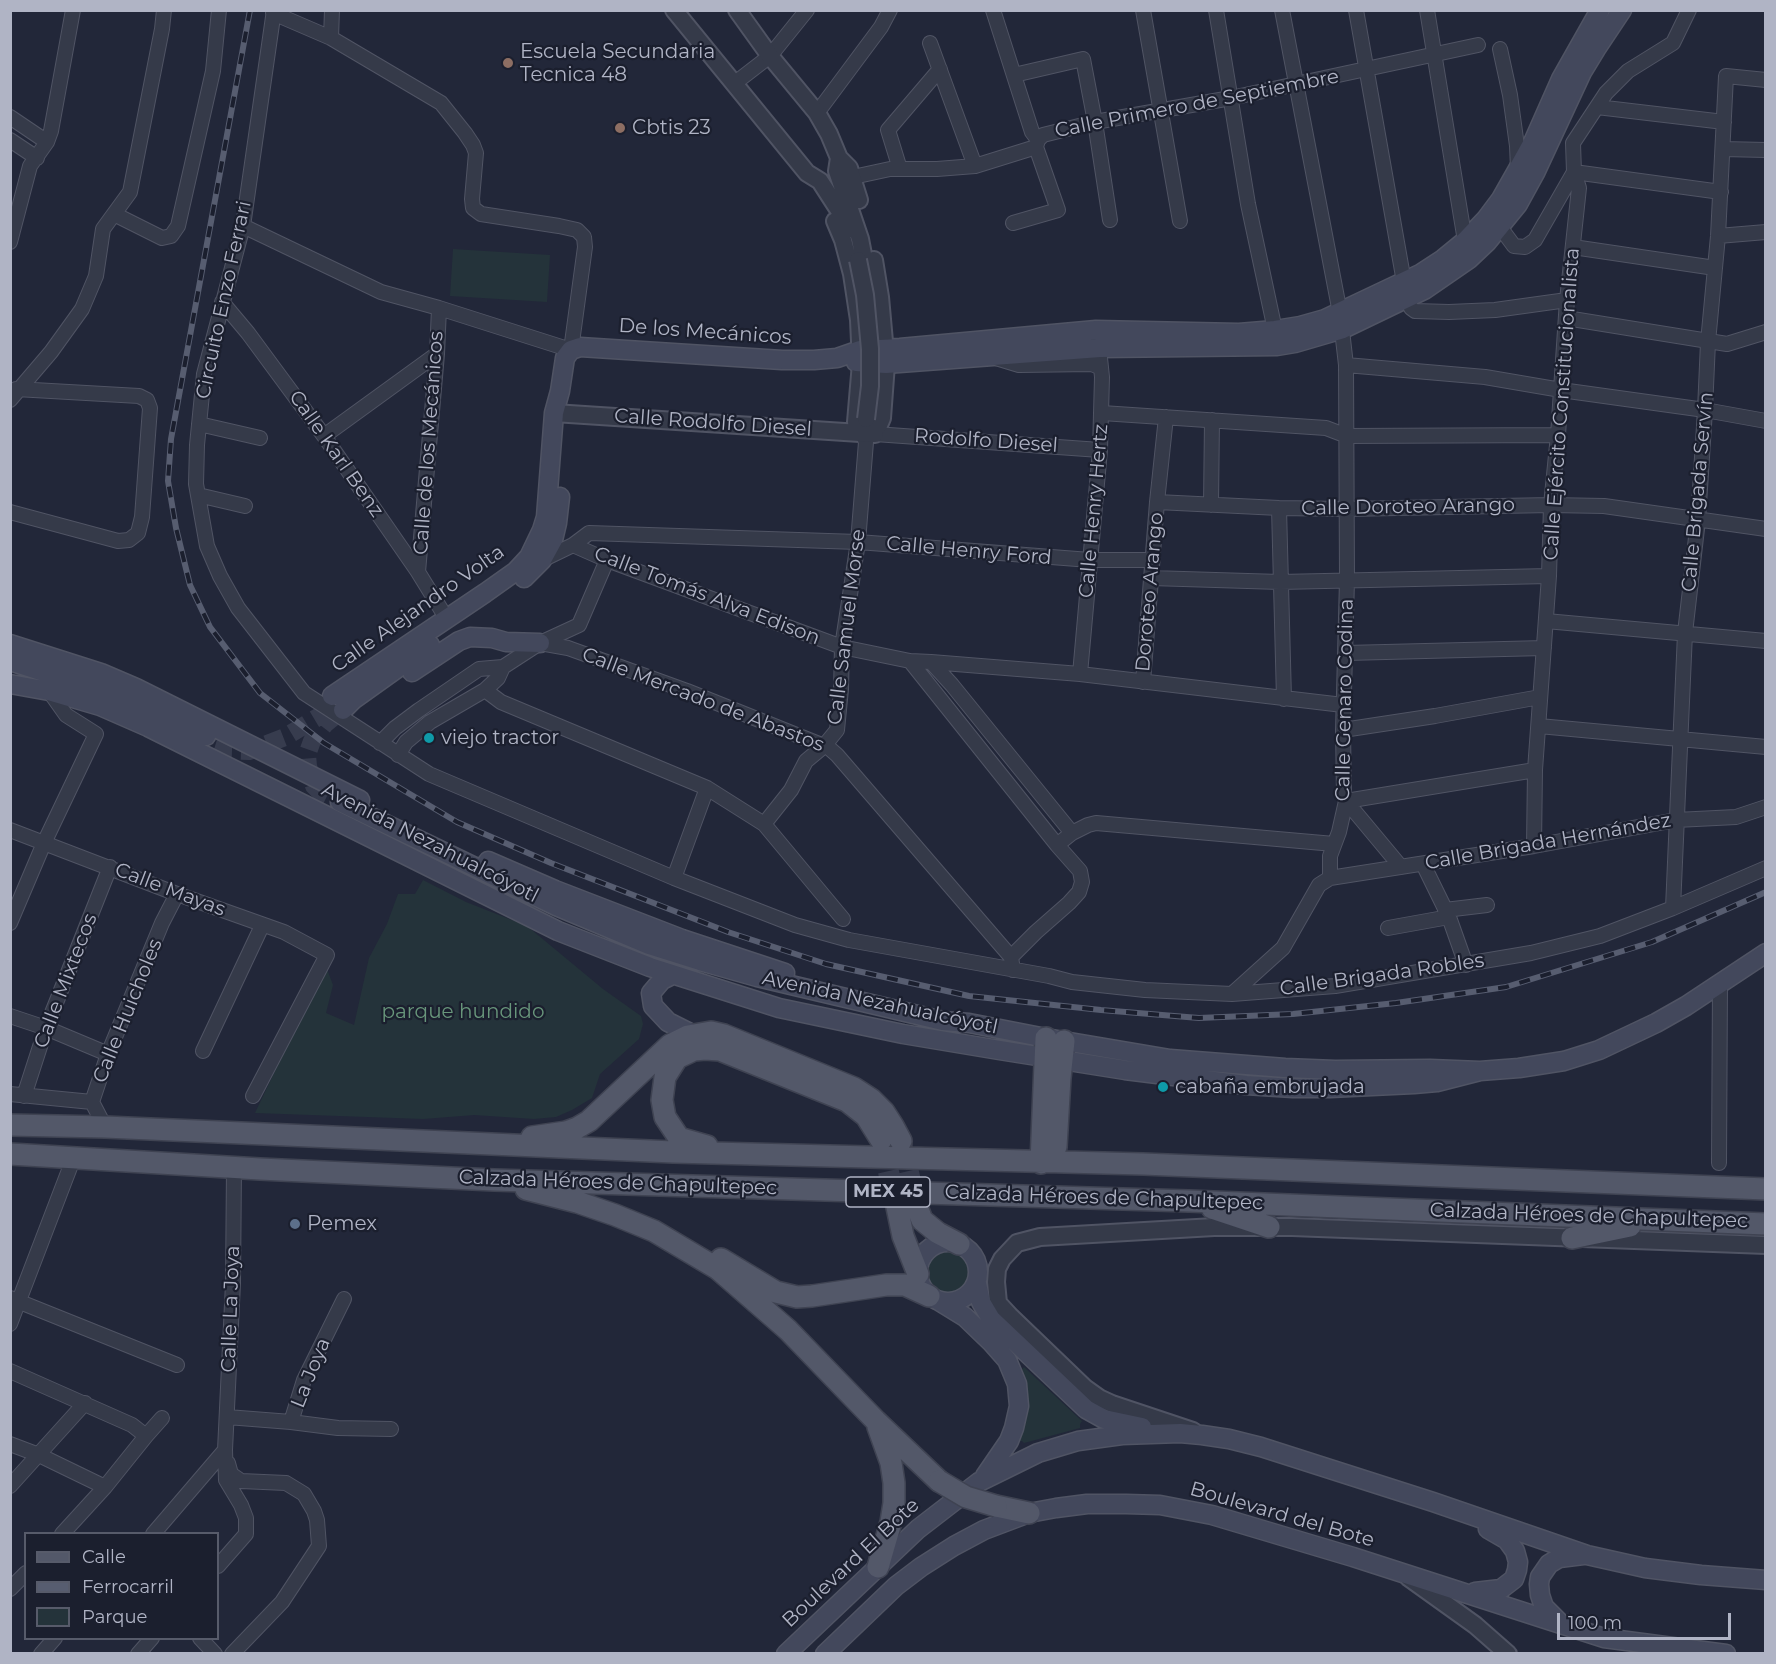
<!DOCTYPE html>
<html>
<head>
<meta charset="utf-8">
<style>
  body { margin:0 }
  #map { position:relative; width:1776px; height:1664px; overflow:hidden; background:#222739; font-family:Montserrat,sans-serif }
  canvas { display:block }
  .frame { position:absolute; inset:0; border:12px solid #b0b4c5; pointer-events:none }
  .legend { position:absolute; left:24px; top:1532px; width:195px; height:108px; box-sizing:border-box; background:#1b1f2e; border:2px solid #575b6a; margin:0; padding:8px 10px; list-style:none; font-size:18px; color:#b0b4c5 }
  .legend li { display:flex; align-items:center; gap:12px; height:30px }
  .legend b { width:30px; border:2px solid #575b6a }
  .scale { position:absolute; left:1557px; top:1613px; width:174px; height:27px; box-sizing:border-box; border:3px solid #b0b4c5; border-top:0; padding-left:8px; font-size:18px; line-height:21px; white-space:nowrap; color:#b0b4c5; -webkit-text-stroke:4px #1b1f2e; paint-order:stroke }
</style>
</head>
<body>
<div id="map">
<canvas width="1776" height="1664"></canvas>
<div class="frame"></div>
<ul class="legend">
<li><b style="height:8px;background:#535869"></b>Calle</li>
<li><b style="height:8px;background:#575d70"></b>Ferrocarril</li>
<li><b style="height:16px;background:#24333a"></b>Parque</li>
</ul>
<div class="scale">100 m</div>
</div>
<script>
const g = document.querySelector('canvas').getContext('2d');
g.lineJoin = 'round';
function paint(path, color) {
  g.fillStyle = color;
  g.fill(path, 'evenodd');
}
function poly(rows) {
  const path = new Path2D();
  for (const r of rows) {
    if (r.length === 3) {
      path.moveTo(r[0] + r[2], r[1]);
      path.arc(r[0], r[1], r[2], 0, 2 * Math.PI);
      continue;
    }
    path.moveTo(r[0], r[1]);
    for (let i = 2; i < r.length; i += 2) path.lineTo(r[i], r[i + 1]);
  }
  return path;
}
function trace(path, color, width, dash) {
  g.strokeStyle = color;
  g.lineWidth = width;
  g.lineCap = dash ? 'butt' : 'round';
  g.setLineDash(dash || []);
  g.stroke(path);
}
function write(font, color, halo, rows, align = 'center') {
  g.font = font + ' Montserrat,sans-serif';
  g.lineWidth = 4.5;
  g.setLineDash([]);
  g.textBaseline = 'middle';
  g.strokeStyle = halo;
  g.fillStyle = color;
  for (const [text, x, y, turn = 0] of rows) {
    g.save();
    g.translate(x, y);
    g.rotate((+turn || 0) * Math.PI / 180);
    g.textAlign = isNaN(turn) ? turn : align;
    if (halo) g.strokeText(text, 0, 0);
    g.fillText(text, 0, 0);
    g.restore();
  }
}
paint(poly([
  [453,249,550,255,547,302,450,296],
  [423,880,466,902,527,926,603,989,641,1016,643,1024,639,1039,600,1074,592,1098,572,1110,556,1117,534,1119,474,1115,423,1119,255,1113,323,970,327,969,333,985,326,1013,354,1025,369,958,387,924,398,894,415,894],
  [948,1272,22],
  [1024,1367,1082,1421,1080,1424,1080,1428,1024,1443,1022,1441,1017,1442,1020,1371]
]), '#24333a');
trace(poly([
  [336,715,325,724,312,741,307,755,308,766,314,786,320,792,340,802],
  [189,739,206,746,219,750,249,751,285,737,338,705]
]), '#373c4e', 18, [18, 9]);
trace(poly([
  [881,1141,897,1207],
  [901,1141,916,1204]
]), '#373c4e', 21, [21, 10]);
const minor = poly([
  [274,10,243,226,204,374,197,445,196,484,207,546,220,576,238,608,304,693,429,774,674,878,795,925,849,940,1049,976,1072,982,1145,990,1232,994,1335,986,1531,953,1600,936,1673,908,1766,868],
  [993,10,1032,132,1038,140],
  [1143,10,1180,221],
  [1216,10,1248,204,1275,330],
  [1356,10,1407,299,1411,308,1415,311,1449,312,1495,310,1567,300],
  [1427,10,1465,241],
  [331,38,332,10],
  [930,43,975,166],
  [1500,49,1510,95,1517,146,1518,169],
  [1014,75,1083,59,1095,122,1110,220],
  [735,83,770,56,807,10],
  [1597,107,1724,122],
  [817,113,881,27,890,10],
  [10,117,47,142],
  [10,140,37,158],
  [1723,149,1766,150],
  [900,169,888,130,940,69],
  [853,177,890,169,937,169,975,166,1036,147,1038,140,1043,135,1095,122,1231,98,1478,45],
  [114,214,162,238,171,236,178,226,213,71,219,10],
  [1013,223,1058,210,1036,147],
  [243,226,381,292,439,308,571,350,585,247,584,237,577,230,559,226,481,214,473,208,472,199,476,153,473,145,465,133,441,103,331,38,273,13],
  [1500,227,1514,246,1525,247,1535,240,1574,172,1721,192],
  [1718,236,1766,232],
  [10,242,30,166,47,142,51,131,73,10],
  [1573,247,1715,268],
  [222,302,248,333,324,436,418,572,442,611],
  [1566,318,1727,344,1766,332],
  [996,358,1019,365,1092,364,1101,368],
  [1346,365,1485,377,1561,390,1705,410,1766,421],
  [10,400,51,352,82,309,96,276,103,229,130,192,162,29,164,10],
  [1102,413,1326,428,1347,436,1558,435],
  [199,424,260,438],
  [875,434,1100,450],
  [324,436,437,354],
  [198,495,245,506],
  [1157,502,1279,508,1346,509,1551,505,1604,506,1766,529],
  [1211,505,1212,420],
  [1279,508,1284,699],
  [10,512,118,541,129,540,138,533,142,517,150,408,147,400,139,396,16,389],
  [573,545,589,533,858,542,1090,560,1153,560],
  [542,560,573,545,607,560,842,647,910,661,931,662,952,685,1072,833],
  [418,572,437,354,439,308],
  [1151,578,1280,582,1549,576],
  [1546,621,1766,641],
  [540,643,568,648,687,691,829,748,837,755,1011,957,1013,970],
  [1346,653,1544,648],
  [910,661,1057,845],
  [931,662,1080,674,1343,705],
  [1080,674,1100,450,1102,377,1098,339],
  [1143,682,1157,502,1166,417],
  [485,690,501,702,707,788,764,824,843,919],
  [1539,726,1766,747],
  [1343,730,1435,716,1540,697],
  [380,743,395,728,419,710,479,669,503,667,540,643,579,625,607,560],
  [398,755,406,742,430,722,485,690,498,678,503,667],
  [1346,801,1535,770],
  [1346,801,1401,867],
  [764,824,791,790,806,761,824,746,837,730,841,689,842,647,858,542,866,442,862,433],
  [10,830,177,894,284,932,327,955,253,1096],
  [1534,846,1535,770,1549,576,1551,505,1558,435,1567,300,1579,188,1574,172,1573,143,1606,93,1628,71,1673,43,1689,10],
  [1423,864,1449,917,1466,965],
  [674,878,707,788],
  [1330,878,1534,846,1676,820,1736,817,1766,807],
  [1673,908,1685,633,1698,520,1705,410,1708,342,1718,236,1726,76,1766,80],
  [1445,910,1487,905],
  [10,923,44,843,96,734,66,715,49,691],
  [1388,928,1449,917],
  [1011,957,1036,932,1069,903,1079,892,1082,882,1080,871,1057,845,1072,833,1088,825,1096,823,1334,844],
  [1232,994,1283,948,1319,885,1330,878,1330,856,1339,832,1346,801,1344,796,1343,730,1347,580,1346,365,1340,313,1282,10],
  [10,1016,46,1028,108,1054],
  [203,1051,260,930,264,925],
  [10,1094,92,1102],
  [24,1096,46,1028,110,867],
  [105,1127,92,1102,108,1054,162,923,177,894],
  [1719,1163,1720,983],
  [10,1298,177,1365],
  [10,1324,74,1157],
  [10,1371,132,1425,146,1436],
  [227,1417,291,1422,338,1428,391,1429],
  [291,1422,304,1380,344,1299],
  [10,1444,39,1455,105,1487],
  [228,1463,231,1474,241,1481,286,1483,304,1494,314,1511,317,1520,319,1546,282,1602,232,1654],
  [10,1486,85,1403],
  [62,1534,105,1487,146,1436,162,1418],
  [153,1534,225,1450],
  [218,1566,246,1534,246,1518,241,1505,226,1480,225,1450,233,1283,234,1167],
  [10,1589,26,1573],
  [200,1638,215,1654],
  [41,1654,55,1638],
  [138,1654,152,1638]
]);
const tertiary = poly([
  [674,10,807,173,820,181,840,212,847,230],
  [737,10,770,56,817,113,829,134,839,158,837,171,860,239,867,275],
  [839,158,849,168,859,200],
  [835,221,843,240,852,274,859,320,861,363,856,422,862,433],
  [554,413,875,434],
  [871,434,879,425,882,418,886,364,880,297,874,260],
  [1193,1431,1112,1404,1099,1398,1085,1388,1010,1316,998,1303,996,1282,997,1269,1002,1259,1017,1243,1040,1237,1214,1227,1292,1227,1766,1245],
  [1408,1577,1475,1625,1508,1654]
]);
const secondary = poly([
  [856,362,886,364,1100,348,1277,346,1295,343,1343,329,1424,290,1469,259,1487,242,1518,204,1535,173,1582,72,1596,49,1622,10],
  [524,578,542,560,553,540,557,523,560,497],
  [10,644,101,673,136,688,360,800],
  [10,661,126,699,206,736],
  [412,672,459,641,470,637,492,638,506,642,540,643],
  [10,684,49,691,100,706,148,727,558,931,650,967,779,1008,903,1034,999,1050,1125,1070,1246,1085,1293,1088,1330,1088,1414,1084,1437,1082,1480,1071],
  [332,696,485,593,516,571,529,557,542,530,546,517,554,413,560,391,565,358,571,350,580,347,782,360,814,360,837,358,860,350,900,348,1096,330,1239,333,1275,330,1300,326,1325,319,1420,274,1443,259,1465,241,1486,219,1501,199,1518,169,1534,140,1561,79,1600,10],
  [343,710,353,700,430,645],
  [340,802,556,906,649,945,700,961,757,977,943,1021,969,1023,1046,1038,1170,1059,1285,1068,1335,1070,1430,1069,1480,1071,1519,1068,1564,1061,1599,1050,1656,1023,1686,1006,1766,953],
  [488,861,555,890,682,939,785,973],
  [672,975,662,980,651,993,653,1006,668,1022,694,1035],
  [948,1272,30],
  [977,1284,981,1302,991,1319,1086,1409,1104,1419,1142,1427],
  [939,1301,965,1317,992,1343,1007,1360,1017,1384,1019,1406,1014,1428,1009,1441,985,1476],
  [1475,1592,1501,1589,1514,1579,1517,1570,1518,1562,1515,1551,1507,1540,1488,1529],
  [1560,1623,1544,1607,1540,1595,1539,1584,1540,1577,1549,1564,1559,1558,1583,1555],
  [786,1654,918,1529,979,1482,1038,1453,1078,1441,1122,1435,1180,1433,1202,1435,1229,1439,1261,1447,1433,1502,1587,1555,1645,1568,1701,1575,1766,1580],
  [825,1654,896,1586,921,1567,954,1546,984,1530,1029,1513,1056,1508,1087,1504,1126,1504,1160,1505,1212,1515,1353,1557,1604,1638,1726,1654]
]);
const primary = poly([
  [10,1125,105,1127,673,1152,1143,1164,1766,1189],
  [532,1137,566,1132,577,1128,589,1121,670,1045,688,1036,711,1032,724,1035,854,1088,871,1099,884,1112,893,1126,901,1141],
  [707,1146,679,1138,665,1117,662,1100,665,1077,677,1058,694,1050,705,1049,720,1050,847,1101,866,1116,881,1140],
  [1056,1147,1060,1078,1064,1041],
  [10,1154,260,1169,494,1180,1189,1201,1766,1224],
  [1041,1163,1046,1038],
  [526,1189,577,1202,615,1215,654,1231,718,1269,788,1330,876,1421,939,1481],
  [916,1204,922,1220,938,1233,959,1244],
  [897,1207,903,1236,918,1274],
  [1212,1208,1269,1227],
  [1572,1238,1630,1226],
  [721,1259,776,1292,797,1297,812,1296,886,1285,905,1285,929,1296],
  [878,1427,891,1463,894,1483,894,1503,891,1522,878,1567],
  [996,1506,1029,1513]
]);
trace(minor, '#505464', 16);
trace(tertiary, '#505464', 20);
trace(secondary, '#505464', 21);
trace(primary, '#3f4352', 24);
trace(minor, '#353a49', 14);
trace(tertiary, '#353a49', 16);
trace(secondary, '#43485c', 18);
trace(primary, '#535869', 21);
const rail = poly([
  [250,10,171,439,168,481,176,528,190,585,210,627,260,693,324,743,457,822,551,863,728,932,826,964,969,996,1101,1010,1199,1018,1293,1014,1396,1003,1506,987,1652,942,1766,892]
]);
trace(rail, '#575d70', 6);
trace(rail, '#1b1f2e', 4, [11]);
const tertiaryBridge = poly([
  [858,260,865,295,870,349,870,386,866,419]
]);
const primaryBridge = poly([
  [939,1481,966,1497,996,1506]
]);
trace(tertiaryBridge, '#505464', 20, []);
trace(primaryBridge, '#3f4352', 24, []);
trace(tertiaryBridge, '#353a49', 16);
trace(primaryBridge, '#535869', 21);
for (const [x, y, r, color] of [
  [508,63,6,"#8d6e63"],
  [620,128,6,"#8d6e63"],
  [429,738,6,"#0f9aa8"],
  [1163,1087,6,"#0f9aa8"],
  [295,1224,6,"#5c6f8a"]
]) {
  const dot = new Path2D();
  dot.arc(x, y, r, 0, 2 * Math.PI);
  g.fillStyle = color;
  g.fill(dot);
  trace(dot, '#1b1f2e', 2);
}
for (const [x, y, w] of [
  [888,1192,84]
]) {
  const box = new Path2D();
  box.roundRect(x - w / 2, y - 15, w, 30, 4.5);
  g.fillStyle = '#1b1f2e';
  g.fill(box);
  trace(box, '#b0b4c5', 1.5);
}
write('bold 18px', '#b0b4c5', null, [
  ["MEX 45",888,1192]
]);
write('20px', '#b0b4c5', '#1b1f2e', [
  ["Escuela Secundaria",520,52],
  ["Tecnica 48",520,75],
  ["Cbtis 23",632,128],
  ["viejo tractor",441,738],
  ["cabaña embrujada",1175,1087],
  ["Pemex",307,1224]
], 'left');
write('20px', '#b0b4c5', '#1b1f2e', [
  ["Calle Primero de Septiembre",1197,104,-11],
  ["Circuito Enzo Ferrari",224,300,-78],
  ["De los Mecánicos",705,332,4],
  ["Calle Ejército Constitucionalista",1562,404,-86],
  ["Calle Rodolfo Diesel",713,423,4],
  ["Rodolfo Diesel",986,441,4],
  ["Calle de los Mecánicos",429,443,-86],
  ["Calle Karl Benz",336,454,55],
  ["Calle Brigada Servín",1698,492,-85],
  ["Calle Doroteo Arango",1408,507,-1],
  ["Calle Henry Hertz",1094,511,-85],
  ["Calle Henry Ford",969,551,5],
  ["Doroteo Arango",1150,592,-85],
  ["Calle Tomás Alva Edison",707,596,21],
  ["Calle Alejandro Volta",418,609,-35],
  ["Calle Samuel Morse",847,627,-83],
  ["Calle Mercado de Abastos",703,700,21],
  ["Calle Genaro Codina",1345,700,-89],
  ["Calle Brigada Hernández",1548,842,-10],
  ["Avenida Nezahualcóyotl",430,843,27],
  ["Calle Mayas",170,890,21],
  ["Calle Brigada Robles",1382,975,-8],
  ["Calle Mixtecos",66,981,-69],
  ["Avenida Nezahualcóyotl",880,1003,12],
  ["Calle Huicholes",128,1011,-68],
  ["Calzada Héroes de Chapultepec",618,1183,2],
  ["Calzada Héroes de Chapultepec",1104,1198,2],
  ["Calzada Héroes de Chapultepec",1589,1216,2],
  ["Calle La Joya",231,1309,-88],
  ["La Joya",311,1373,-68],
  ["Boulevard del Bote",1282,1515,16],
  ["Boulevard El Bote",851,1563,-43]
]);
write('20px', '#68967b', '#1b1f2e', [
  ["parque hundido",463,1012]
]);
</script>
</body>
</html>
